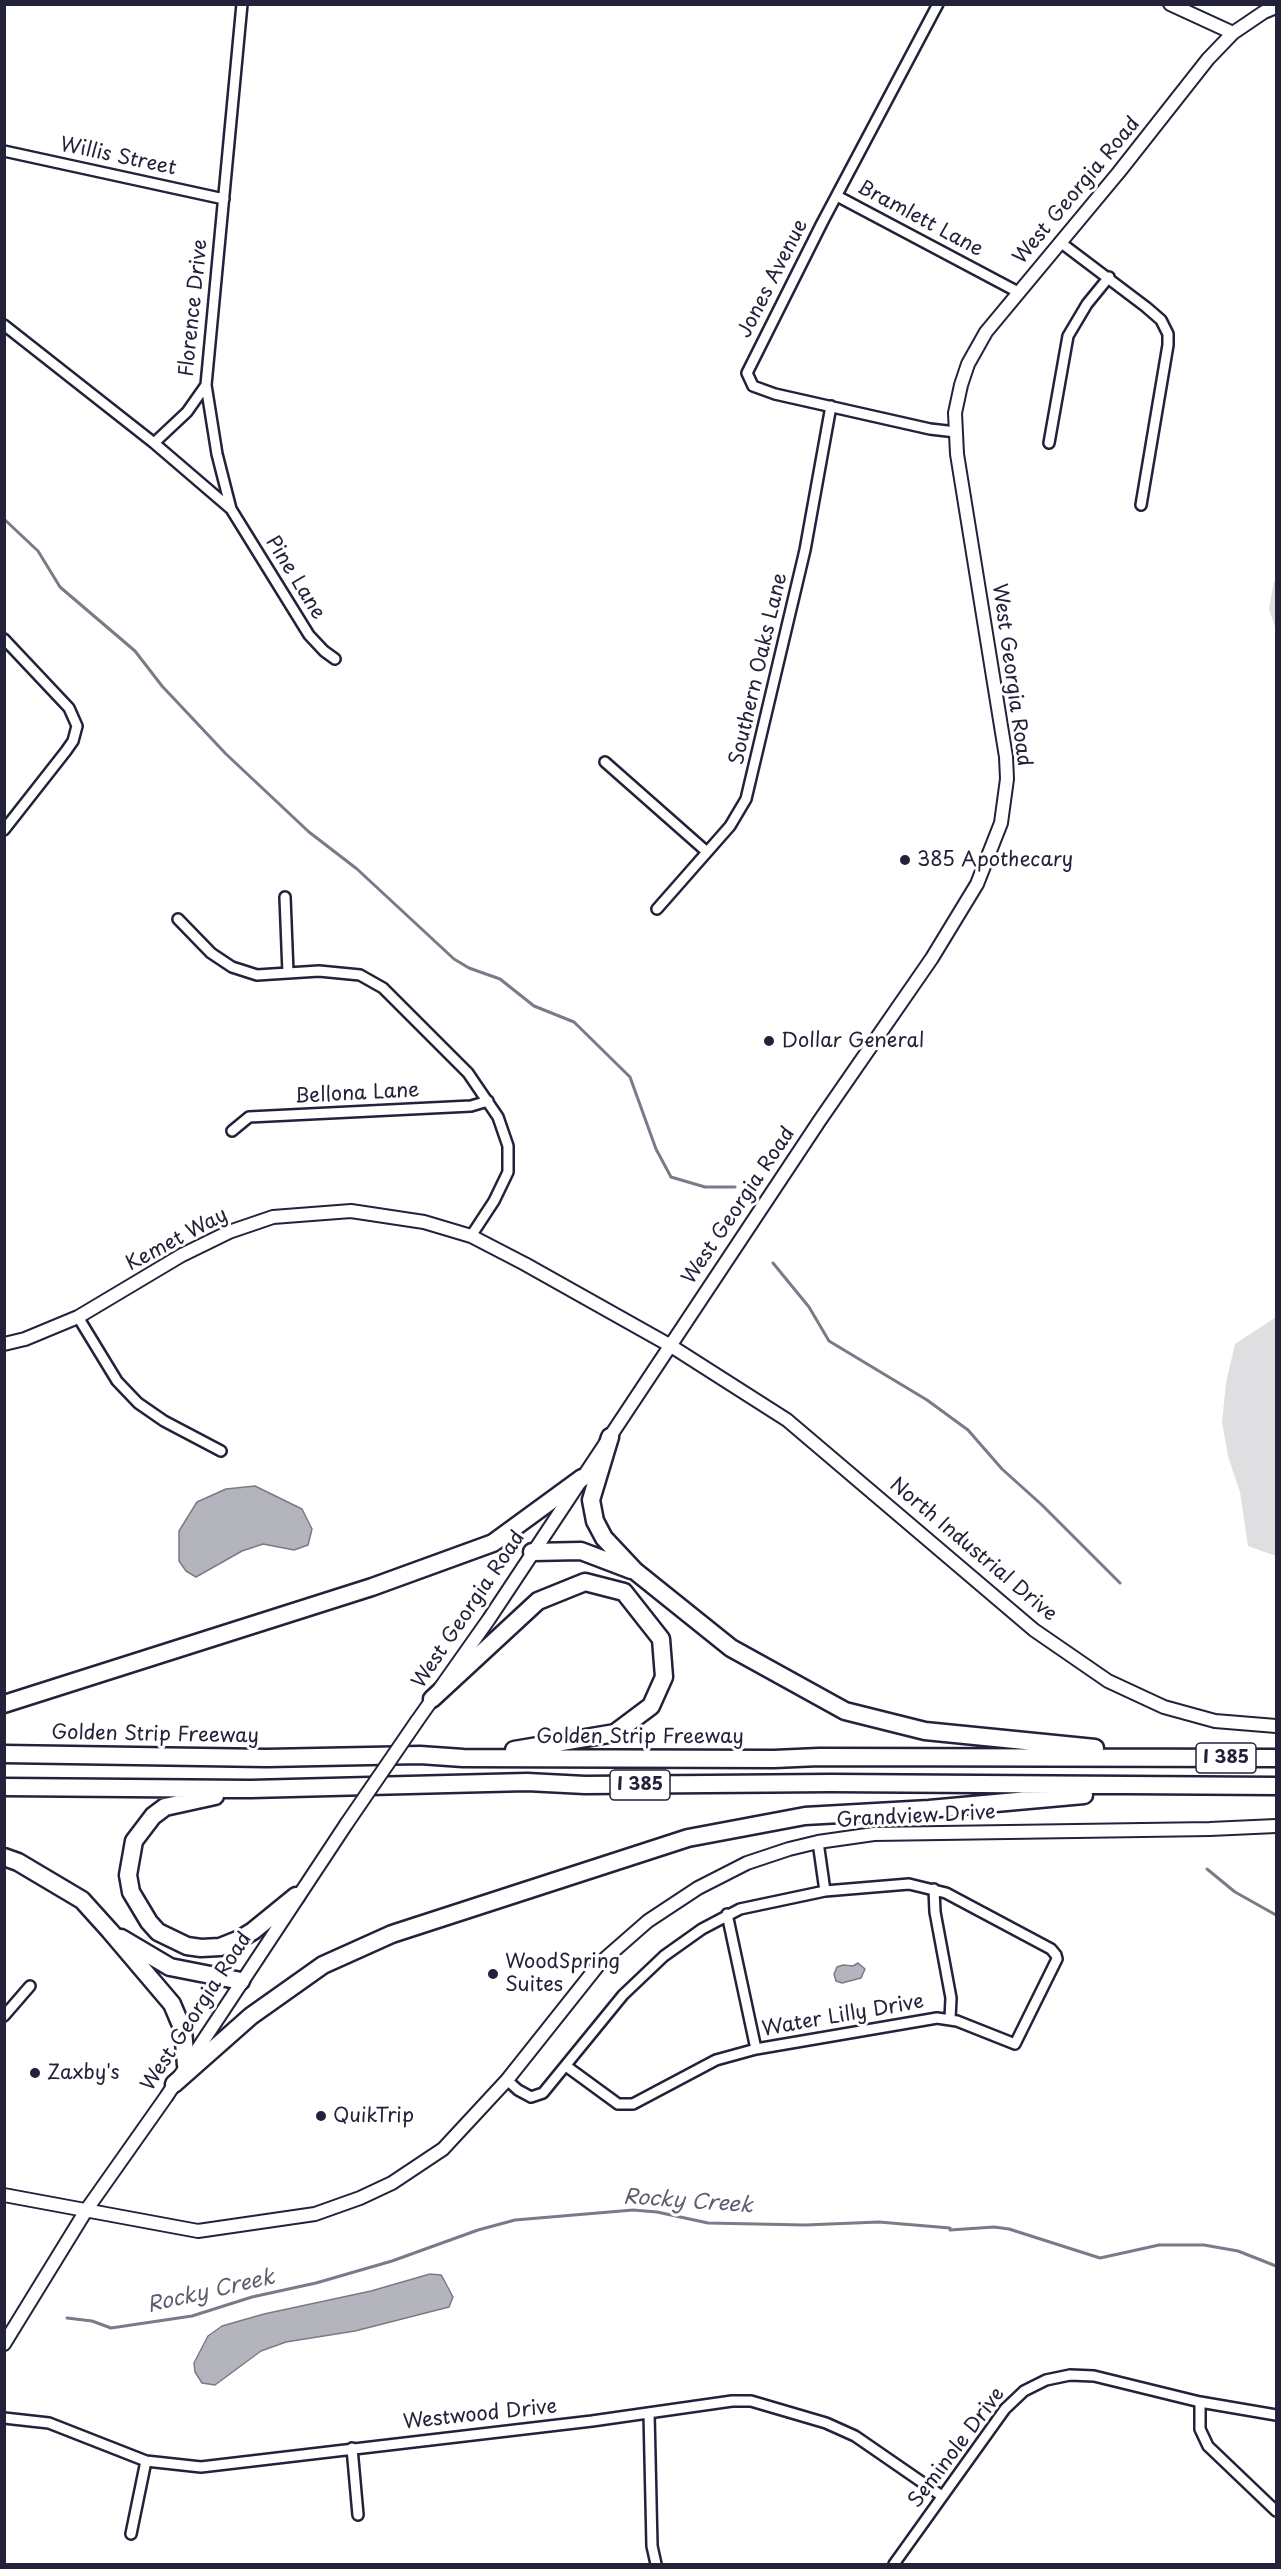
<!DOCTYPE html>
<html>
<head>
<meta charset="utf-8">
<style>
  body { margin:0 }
  #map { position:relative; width:1281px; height:2569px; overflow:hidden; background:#fff; font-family:"Playpen Sans",sans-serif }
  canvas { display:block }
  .frame { position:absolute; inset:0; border:6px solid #22223b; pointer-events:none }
</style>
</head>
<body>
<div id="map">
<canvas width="1281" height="2569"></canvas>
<div class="frame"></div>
</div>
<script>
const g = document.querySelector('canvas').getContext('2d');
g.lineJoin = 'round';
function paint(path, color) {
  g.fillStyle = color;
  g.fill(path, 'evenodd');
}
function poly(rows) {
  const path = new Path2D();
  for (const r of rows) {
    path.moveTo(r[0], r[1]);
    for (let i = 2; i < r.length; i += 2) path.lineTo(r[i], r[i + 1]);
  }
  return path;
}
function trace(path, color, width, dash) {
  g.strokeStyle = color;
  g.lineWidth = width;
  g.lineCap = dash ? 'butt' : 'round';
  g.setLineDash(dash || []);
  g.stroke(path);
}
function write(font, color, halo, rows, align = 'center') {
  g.font = font + ' "Playpen Sans",sans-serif';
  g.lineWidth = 6;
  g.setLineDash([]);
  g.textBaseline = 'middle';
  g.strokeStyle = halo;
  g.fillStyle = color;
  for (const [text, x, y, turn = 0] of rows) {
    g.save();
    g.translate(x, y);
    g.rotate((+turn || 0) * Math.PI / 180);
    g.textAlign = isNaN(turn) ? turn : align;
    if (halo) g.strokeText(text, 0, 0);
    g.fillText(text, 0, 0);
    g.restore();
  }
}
paint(poly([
  [1276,580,1276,630,1269,609,1274,581],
  [1276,1317,1276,1556,1248,1546,1240,1492,1228,1456,1222,1422,1226,1383,1235,1344]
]), '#dfdfe2');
const water = poly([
  [255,1486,302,1509,312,1529,308,1545,294,1550,263,1544,242,1551,196,1577,186,1571,179,1561,179,1531,197,1502,226,1489,255,1486],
  [858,1963,865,1969,861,1978,842,1983,836,1981,834,1974,837,1967,843,1965,853,1966,858,1963],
  [430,2274,441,2275,444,2280,453,2297,449,2307,355,2331,286,2342,261,2351,215,2385,202,2383,195,2372,194,2363,208,2336,222,2326,264,2314,371,2291,430,2274]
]);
paint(water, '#b4b4bc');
trace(water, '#7a7a88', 1.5);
trace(poly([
  [4,519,38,551,60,587,135,651,162,686,226,754,309,832,357,869,454,959,469,968,500,979,534,1006,574,1022,630,1077,656,1149,671,1177,705,1187,735,1187],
  [773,1263,809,1307,829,1341,927,1400,968,1430,1002,1469,1042,1505,1120,1583],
  [1207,1869,1235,1892,1276,1915],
  [67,2318,92,2321,111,2328,192,2316,252,2297,316,2283,392,2261,478,2230,515,2220,633,2210,657,2212,708,2223,805,2225,879,2222,950,2228,950,2230,994,2227,1009,2229,1100,2258,1159,2245,1204,2245,1238,2251,1276,2266]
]), '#7a7a88', 3);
const street = poly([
  [938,4,822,223,747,373,753,386,775,394,930,429,956,432],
  [4,151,224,199],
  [837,196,1018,292],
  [1060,242,1146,307,1161,320,1168,334,1168,345,1141,505],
  [4,325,154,443,231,509,309,635,324,651,335,659],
  [206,385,217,454,231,509],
  [154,443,187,412,206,385,242,4],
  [1049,443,1068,336,1087,304,1109,277],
  [4,639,69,708,77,726,73,741,66,751,4,830],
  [605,762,707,852],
  [285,897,288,973],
  [657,909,730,826,746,799,805,550,831,406],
  [178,919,211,953,232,967,257,975,319,971,360,975,383,988,468,1073,498,1117,508,1146,508,1172,494,1201,471,1236],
  [232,1131,249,1117,471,1106,488,1101],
  [78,1317,117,1381,138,1403,164,1421,221,1451],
  [818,1842,825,1891],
  [934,1889,935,1912,951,1998,950,2019],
  [727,1914,756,2049],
  [4,2016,30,1986],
  [507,2080,518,2090,531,2097,543,2093,623,1995,664,1956,702,1929,740,1909,825,1891,909,1884,946,1893,1051,1949,1056,1955,1057,1959,1015,2044,957,2021,937,2018,756,2049,716,2060,633,2104,618,2104,566,2066],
  [1200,2402,1200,2429,1208,2446,1276,2511],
  [649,2413,652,2546,656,2564],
  [4,2418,49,2423,146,2461,201,2467,592,2421,732,2401,751,2401,826,2423,855,2436,942,2496],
  [352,2448,358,2515],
  [131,2534,146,2461],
  [894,2564,1005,2409,1024,2391,1046,2380,1070,2375,1094,2376,1200,2402,1276,2415]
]);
const secondary = poly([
  [1170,4,1233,33],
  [4,1344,25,1339,78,1317,182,1255,229,1232,273,1217,351,1211,424,1222,471,1236,525,1264,671,1346,787,1420,1034,1630,1108,1681,1164,1707,1215,1721,1276,1726],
  [417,1721,489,1619,820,1120,932,958,977,884,1001,823,1007,779,1006,757,957,454,955,413,961,385,968,364,986,332,1119,172,1208,59,1233,33,1264,12,1276,7],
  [4,2195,198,2231,315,2214,360,2198,392,2183,443,2149,507,2080,600,1963,648,1921,698,1888,747,1863,789,1849,818,1842,874,1834,1210,1829,1276,1826],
  [4,2344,87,2209,166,2097,347,1823]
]);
const highway = poly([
  [610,1437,591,1500,595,1521,604,1538,635,1571,731,1648,845,1711,925,1731,1095,1748],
  [532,1552,581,1551,631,1570],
  [432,1699,538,1601,585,1582,624,1592,661,1639,664,1677,651,1706,615,1733,514,1750],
  [4,1704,372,1587,493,1543,582,1478],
  [4,1754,267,1758,420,1755,463,1758,774,1759,819,1757,1276,1758],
  [4,1787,251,1789,527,1782,585,1785,831,1783,1276,1786],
  [215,1796,165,1807,153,1816,134,1841,128,1875,131,1892,149,1922,158,1932,187,1946,201,1948,220,1947,240,1939,253,1931,296,1896],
  [4,1857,18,1862,82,1900,110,1931,172,2004,183,2030,186,2065],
  [121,1938,170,1967,241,1981],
  [174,2084,251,2016,323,1965,392,1934,688,1838,805,1816,929,1809,1084,1795]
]);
trace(street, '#22223b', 14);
trace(secondary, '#22223b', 16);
trace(highway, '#22223b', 21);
trace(street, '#fff', 9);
trace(secondary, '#fff', 12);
trace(highway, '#fff', 16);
const secondaryBridge = poly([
  [347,1823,417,1721]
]);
trace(secondaryBridge, '#22223b', 16, []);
trace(secondaryBridge, '#fff', 12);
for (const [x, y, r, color] of [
  [905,860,6,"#22223b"],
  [769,1041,6,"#22223b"],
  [493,1974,6,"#22223b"],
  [35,2073,6,"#22223b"],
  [321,2116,6,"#22223b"]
]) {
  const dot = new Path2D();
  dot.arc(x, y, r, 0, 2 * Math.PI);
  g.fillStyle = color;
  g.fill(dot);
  trace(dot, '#fff', 2);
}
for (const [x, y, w] of [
  [1226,1758,60],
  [640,1785,60]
]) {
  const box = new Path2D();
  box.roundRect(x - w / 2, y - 15, w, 30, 4.5);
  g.fillStyle = '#fff';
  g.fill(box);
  trace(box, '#22223b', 1.5);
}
write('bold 18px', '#22223b', null, [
  ["I 385",1226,1758],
  ["I 385",640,1785]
]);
write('20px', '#22223b', '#fff', [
  ["Willis Street",118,157,12],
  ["West Georgia Road",1077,191,-50],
  ["Bramlett Lane",920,219,28],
  ["Jones Avenue",773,279,-63],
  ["Florence Drive",194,308,-84],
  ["Pine Lane",295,578,58],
  ["Southern Oaks Lane",759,669,-77],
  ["West Georgia Road",1011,675,82],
  ["Bellona Lane",357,1094,-3],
  ["West Georgia Road",739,1206,-56],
  ["Kemet Way",177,1240,-28],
  ["North Industrial Drive",973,1550,40],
  ["West Georgia Road",469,1610,-56],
  ["Golden Strip Freeway",155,1735,1],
  ["Golden Strip Freeway",640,1737],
  ["Grandview Drive",916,1817,-3],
  ["West Georgia Road",197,2012,-57],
  ["Water Lilly Drive",843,2016,-10],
  ["Westwood Drive",480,2415,-6],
  ["Seminole Drive",957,2448,-53]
]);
write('20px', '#22223b', '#fff', [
  ["385 Apothecary",917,860],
  ["Dollar General",781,1041],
  ["WoodSpring",505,1962],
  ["Suites",505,1985],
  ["Zaxby's",47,2073],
  ["QuikTrip",333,2116]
], 'left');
write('italic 21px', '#5c5c6f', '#fff', [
  ["Rocky Creek",688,2202,4],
  ["Rocky Creek",211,2292,-13]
]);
</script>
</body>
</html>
